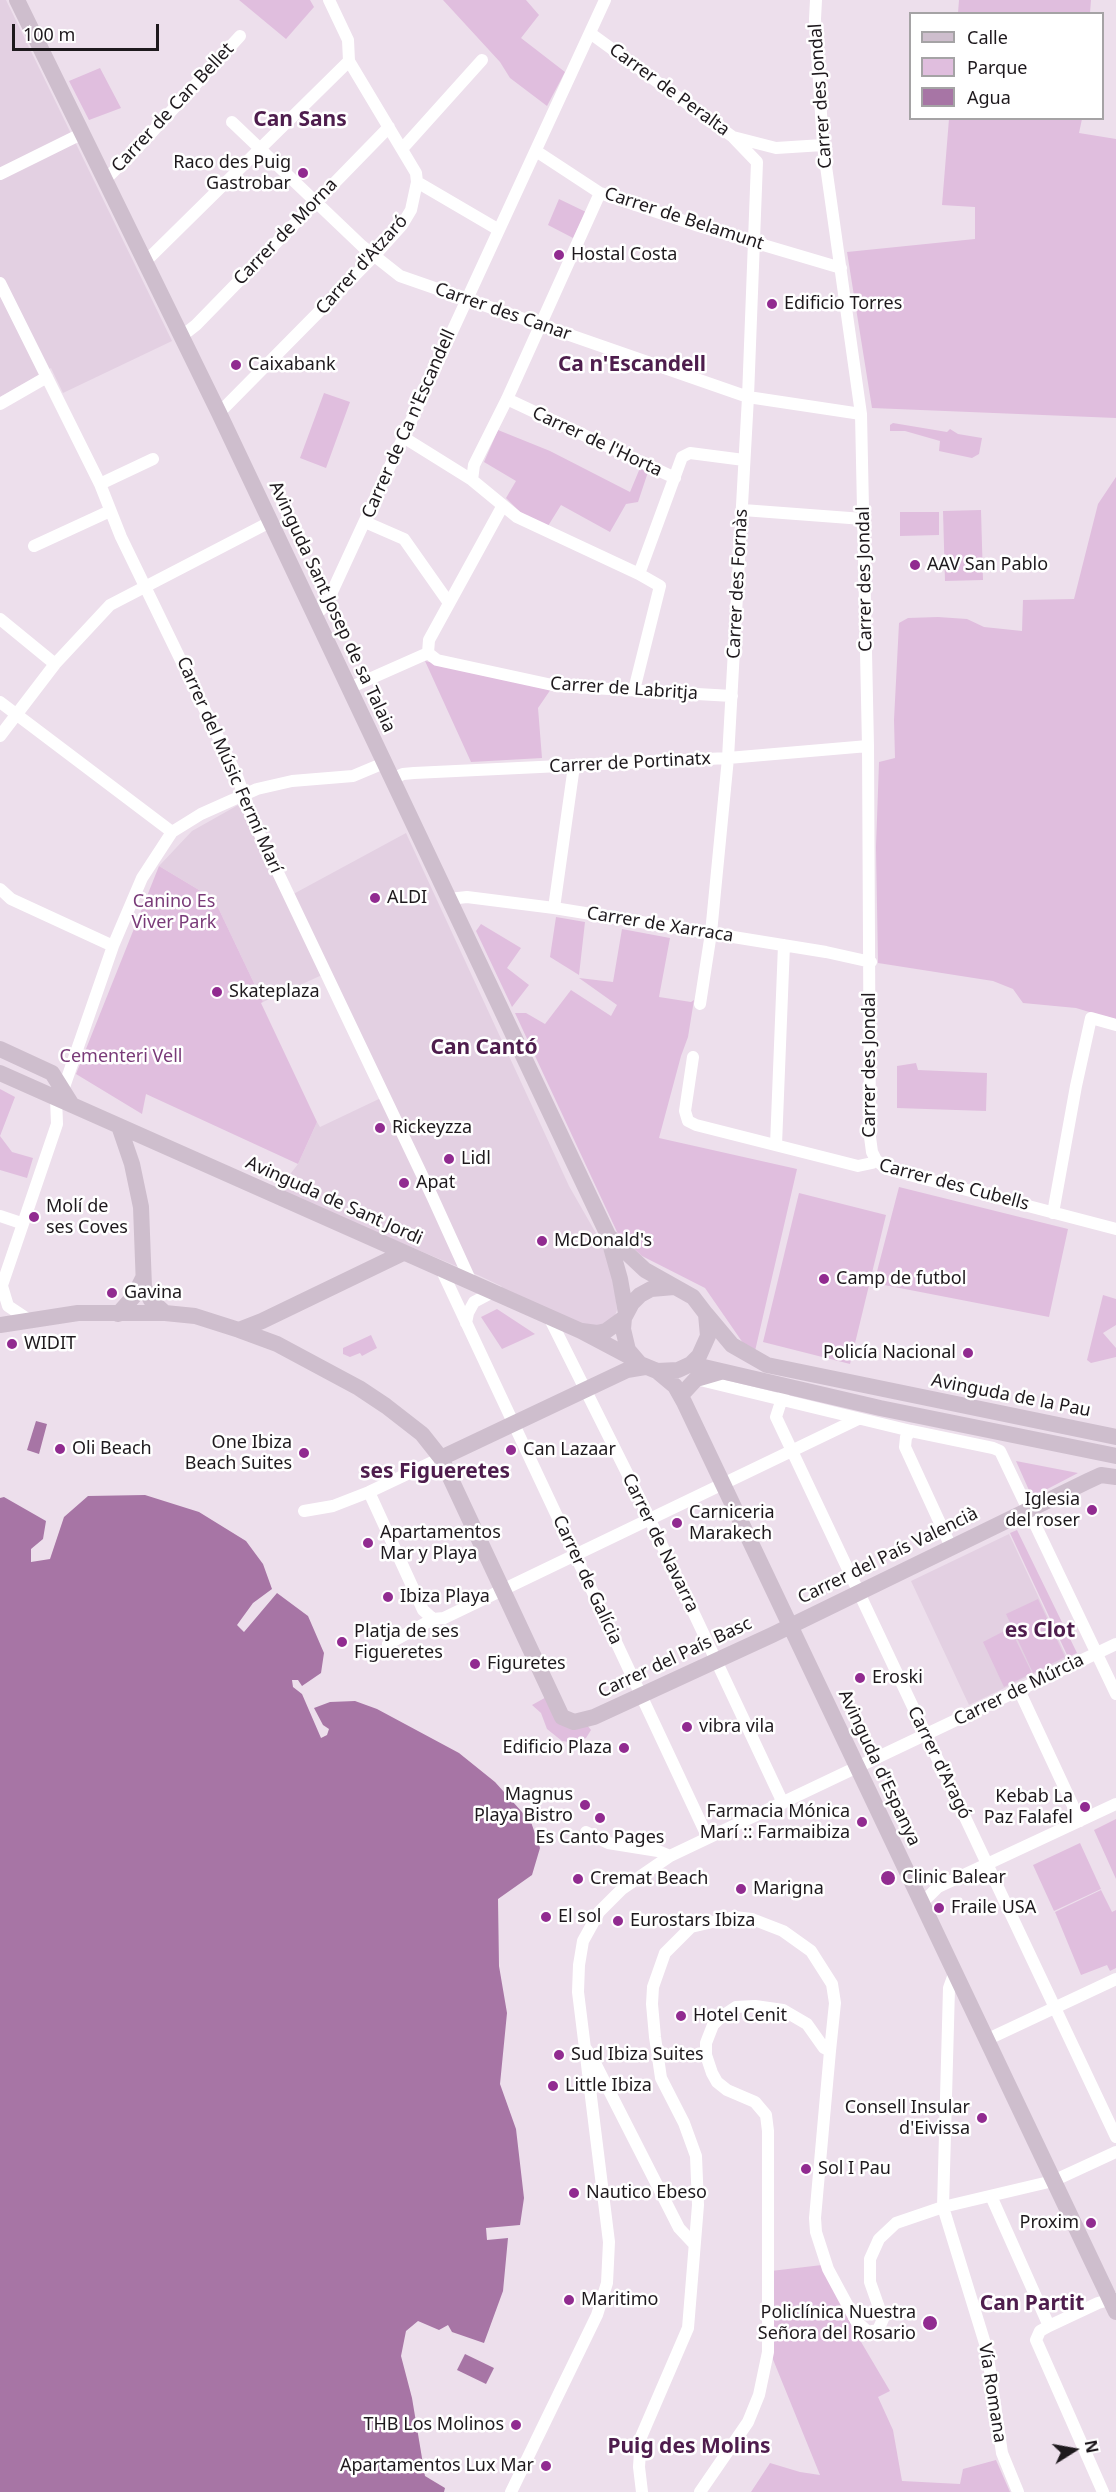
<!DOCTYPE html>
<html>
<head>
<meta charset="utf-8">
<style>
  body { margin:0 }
  #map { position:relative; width:1116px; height:2492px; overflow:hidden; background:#eddfec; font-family:"Noto Sans",sans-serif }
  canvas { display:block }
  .legend { position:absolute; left:909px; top:12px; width:195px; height:108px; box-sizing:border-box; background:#fff; border:2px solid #a5a3a5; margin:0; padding:8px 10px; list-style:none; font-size:18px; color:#1e191d }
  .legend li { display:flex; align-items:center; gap:12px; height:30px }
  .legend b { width:30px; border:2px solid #a5a3a5 }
  .north { position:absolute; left:1044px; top:2420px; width:60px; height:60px; -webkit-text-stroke:4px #fff; paint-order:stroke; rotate:79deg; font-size:16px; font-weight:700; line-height:24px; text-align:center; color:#1e191d }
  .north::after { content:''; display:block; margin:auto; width:21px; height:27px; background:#1e191d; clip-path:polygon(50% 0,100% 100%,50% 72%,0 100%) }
  .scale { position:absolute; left:12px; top:24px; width:147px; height:27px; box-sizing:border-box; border:3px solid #1e191d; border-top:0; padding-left:8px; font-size:18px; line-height:21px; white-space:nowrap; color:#1e191d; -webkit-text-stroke:4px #fff; paint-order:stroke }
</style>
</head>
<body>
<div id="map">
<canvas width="1116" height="2492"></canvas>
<ul class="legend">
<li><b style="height:8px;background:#cebecd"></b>Calle</li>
<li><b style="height:16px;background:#e0bede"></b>Parque</li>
<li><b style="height:16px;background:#a775a5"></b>Agua</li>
</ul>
<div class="north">N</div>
<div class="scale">100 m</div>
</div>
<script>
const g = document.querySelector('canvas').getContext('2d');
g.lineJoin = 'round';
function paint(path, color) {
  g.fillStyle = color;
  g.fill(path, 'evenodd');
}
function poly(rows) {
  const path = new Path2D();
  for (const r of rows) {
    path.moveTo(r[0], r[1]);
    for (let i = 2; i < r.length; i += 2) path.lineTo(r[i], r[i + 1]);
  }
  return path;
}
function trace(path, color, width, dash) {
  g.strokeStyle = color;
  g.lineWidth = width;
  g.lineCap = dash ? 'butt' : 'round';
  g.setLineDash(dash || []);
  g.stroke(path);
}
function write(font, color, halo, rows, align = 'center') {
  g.font = font + ' "Noto Sans",sans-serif';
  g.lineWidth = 5;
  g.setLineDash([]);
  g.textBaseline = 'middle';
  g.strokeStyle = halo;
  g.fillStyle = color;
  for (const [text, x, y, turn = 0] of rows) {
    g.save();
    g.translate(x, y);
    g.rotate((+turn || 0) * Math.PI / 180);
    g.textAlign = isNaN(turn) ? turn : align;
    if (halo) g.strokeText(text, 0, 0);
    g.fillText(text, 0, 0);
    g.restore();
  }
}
paint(poly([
  [0,0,6,0,172,341,63,393,51,368,0,397],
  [240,804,286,898,406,833,569,1186,597,1235,613,1272,617,1310,612,1323,608,1327,581,1325,504,1291,501,1286,480,1276,277,1191,298,1164,317,1122,320,1127,381,1098,322,975,263,1002,214,899,159,866,192,831],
  [1009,1534,1067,1658,969,1705,911,1581]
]), '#e3d0e2');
paint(poly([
  [239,0,310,0,314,7,286,39],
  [443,0,526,0,539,15,521,38,565,72,547,106,510,78,500,62],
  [959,0,1091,0,1090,13,958,13],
  [100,68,121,108,89,120,69,81],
  [949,119,1082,119,1079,133,1116,139,1116,418,872,408,847,252,975,239,975,207,942,205],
  [559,199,586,212,573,238,548,225],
  [324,393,350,402,326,468,300,458],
  [893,423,947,432,950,429,958,434,982,438,979,454,972,458,939,451,940,441,905,431,890,431,890,425],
  [498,430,550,451,630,492,640,468,648,472,638,502,626,504,610,532,561,505,548,526,523,515,506,498,516,481,484,462],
  [1116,477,1116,1020,1076,1008,1023,1003,1013,989,993,981,878,963,876,847,879,762,895,758,894,720,899,623,908,618,938,617,967,619,984,627,1022,631,1023,600,1074,599,1098,504],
  [981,510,983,580,945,581,943,511],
  [900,512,939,512,939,535,900,536],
  [425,661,551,689,538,708,542,758,471,762],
  [159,866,214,899,263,1002,261,1003,317,1122,298,1164,146,1094,142,1114,76,1074],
  [556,917,585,922,579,975,550,957],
  [481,924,521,948,507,968,529,985,512,1007,476,931],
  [622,929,670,938,659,997,691,1002,694,1000,688,1037,681,1056,659,1138,797,1169,755,1351,743,1343,705,1288,642,1256,618,1234,515,1013,526,1013,545,1024,571,990,611,1016,617,1005,579,978,613,982],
  [916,1063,918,1070,987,1073,986,1111,897,1108,897,1066],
  [0,1089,15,1097,0,1136,12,1152,33,1158,27,1178,0,1170],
  [899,1187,1068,1229,1049,1317,874,1283],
  [799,1193,886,1215,850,1364,763,1342],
  [1103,1295,1116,1299,1116,1325,1103,1333,1116,1348,1116,1357,1091,1363,1087,1360],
  [497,1309,535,1334,502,1349,481,1317],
  [371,1335,377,1348,362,1356,360,1353,350,1357,343,1354,343,1348],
  [1016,1461,1078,1473,1032,1497],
  [1017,1530,1077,1653,1068,1657,1010,1533],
  [1038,1599,1065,1657,1033,1673,1006,1614],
  [1010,1628,1032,1673,1004,1687,983,1642],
  [550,1695,561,1717,587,1725,591,1730,586,1738,575,1743,562,1741,547,1729,541,1713,532,1705],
  [1116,1819,1116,1879,1094,1830],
  [1080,1843,1101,1889,1054,1911,1033,1865],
  [1101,1890,1112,1912,1116,1910,1116,1968,1110,1971,1107,1965,1081,1975,1055,1912],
  [822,2265,854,2330,890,2391,878,2397,893,2430,902,2481,960,2484,963,2469,996,2460,1010,2492,751,2492,770,2463,800,2472,820,2475,772,2357,771,2271]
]), '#e0bede');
paint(poly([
  [36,1421,47,1424,39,1454,27,1450],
  [145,1495,199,1512,246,1541,263,1564,272,1589,253,1603,237,1625,244,1632,277,1593,308,1616,324,1653,321,1673,302,1686,298,1680,292,1680,293,1687,302,1694,321,1738,327,1735,329,1729,323,1725,314,1708,330,1702,355,1701,377,1709,459,1753,495,1782,531,1822,540,1848,532,1875,498,1899,499,1966,507,2013,500,2084,516,2129,524,2198,520,2225,486,2228,487,2240,508,2238,503,2291,484,2343,452,2332,448,2325,439,2330,418,2321,406,2331,401,2356,412,2398,425,2476,445,2488,444,2492,0,2492,0,1498,4,1497,46,1521,43,1539,31,1549,31,1562,50,1559,64,1517,88,1496],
  [465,2354,494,2368,486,2384,457,2370]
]), '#a775a5');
trace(poly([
  [329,0,348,40,349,61],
  [816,0,815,19,823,145,861,414,868,746,870,1137,872,1152,876,1160],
  [590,33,733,137,776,148,823,145],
  [232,122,362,246,400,276,748,397,861,414],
  [402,149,482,60],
  [536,151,600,193,699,226,841,268],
  [0,174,83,133],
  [106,179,143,142,240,36],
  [417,182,499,230],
  [146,261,349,61],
  [0,283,100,484,121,537,237,776,252,818,432,1196,472,1284],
  [182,336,196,325,389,127],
  [507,399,675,478],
  [0,404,47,377],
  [219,413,375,255,402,225,411,210,417,182,416,173,349,61],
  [403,437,472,480,517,517,639,574],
  [472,480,474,465,507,399,600,193],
  [100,484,153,459],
  [743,510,863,519],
  [365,522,404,539,449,603],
  [34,546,110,511],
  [314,616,326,605,605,0],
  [0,619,55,664],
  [428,653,437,660,557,686,732,696],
  [428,653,429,640,502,507],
  [349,688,428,653],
  [634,690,660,586,639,574,682,457,690,453,744,460],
  [0,702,172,832],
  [0,736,55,664,110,605,270,522],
  [392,779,403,774,414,773,728,758,868,746],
  [0,889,11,899,113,946],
  [449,899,467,897,554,908,826,952,871,962],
  [554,908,574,766],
  [700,1004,711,933,728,758,748,397,757,162,733,137],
  [693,1057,685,1111,688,1121,696,1125,858,1166,872,1163,876,1160,887,1169,898,1172,1116,1229],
  [63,1090,113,946,142,878,172,832,201,814,257,789,292,781,353,776,384,763],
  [776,1145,784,945],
  [1053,1213,1076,1086,1091,1018,1116,1025],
  [0,1216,21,1223],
  [442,1271,708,1838],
  [2,1286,8,1306,29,1320],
  [0,1291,57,1124,56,1098],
  [549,1317,643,1505,783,1803],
  [466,1323,468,1313,474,1302,491,1293],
  [700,1380,911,1431,993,1448,1000,1451,1116,1694],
  [786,1386,776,1417,1116,2137],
  [911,1431,906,1437,905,1447,951,1547],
  [369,1492,423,1610,433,1619],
  [304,1511,333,1506,369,1492,441,1458],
  [388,1644,433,1619,444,1618,858,1419],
  [1019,1690,1080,1821],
  [586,1832,608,1843,658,1851,670,1856],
  [921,1904,938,1887,1116,1804],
  [954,1974,949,1988,943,2207,987,2350,1002,2453,1018,2492],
  [986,2040,1116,1979],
  [586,2049,593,2059,679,2228,694,2244],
  [991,2196,1049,2326],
  [511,2492,597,2315,607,2283,609,2242,578,1992,579,1965,583,1941,599,1912,622,1889,670,1856,1116,1644],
  [642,2492,639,2467,641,2437,688,2328,698,2205,696,2156,684,2123,661,2078,655,2037,652,2004,653,1987,665,1953,691,1927,734,1917,752,1919,783,1931,811,1951,832,1984,835,2003,830,2051],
  [700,2492,748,2422,759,2395,768,2352,768,2131,766,2115,755,2102,727,2090,717,2082,712,2073,706,2055,706,2043,713,2025,721,2017,736,2007,755,2006,783,2010,807,2024,824,2048,830,2051,815,2218,816,2232,828,2269,856,2321,868,2332,878,2330,883,2319,870,2282,870,2259,879,2239,896,2223,943,2207,1053,2181,1116,2152],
  [1103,2492,1036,2340,1040,2331,1049,2326,1098,2303,1116,2298]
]), '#fff', 12);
trace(poly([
  [17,0,219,413,607,1233,620,1279,626,1313],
  [0,1049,52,1073,72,1105],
  [0,1073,581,1331,634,1359],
  [119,1126,132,1164,141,1207,144,1287,151,1300,165,1313],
  [611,1238,645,1270,693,1297,706,1314,708,1336,699,1356,691,1364,678,1370,657,1371,640,1364,628,1350,623,1329,624,1318,632,1303,640,1295,651,1289,674,1287],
  [118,1314,134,1296,143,1278],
  [706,1314,732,1345,767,1365,1116,1437],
  [0,1325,78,1313,165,1313,195,1316,239,1330,277,1344,359,1388,386,1406,422,1434,441,1458,562,1717,574,1722,594,1717,772,1635,1088,1481,1101,1475,1116,1477],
  [239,1330,262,1321,403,1253],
  [582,1331,597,1333,606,1331,624,1318],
  [691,1364,880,1408,1116,1456],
  [657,1371,675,1386,684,1402,1116,2312],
  [684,1392,696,1379,720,1372],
  [441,1458,627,1370,645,1367]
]), '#cebecd', 16);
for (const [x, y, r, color] of [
  [303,173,6,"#912b90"],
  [559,255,6,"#912b90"],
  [772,304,6,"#912b90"],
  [236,365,6,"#912b90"],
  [915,565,6,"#912b90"],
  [375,898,6,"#912b90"],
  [217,992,6,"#912b90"],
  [380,1128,6,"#912b90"],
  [449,1159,6,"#912b90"],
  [404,1183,6,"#912b90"],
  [34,1217,6,"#912b90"],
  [542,1241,6,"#912b90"],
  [824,1279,6,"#912b90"],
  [112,1293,6,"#912b90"],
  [12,1344,6,"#912b90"],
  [968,1353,6,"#912b90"],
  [60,1449,6,"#912b90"],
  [511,1450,6,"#912b90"],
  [304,1453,6,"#912b90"],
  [1092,1510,6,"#912b90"],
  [677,1523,6,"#912b90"],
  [368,1543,6,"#912b90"],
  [388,1597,6,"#912b90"],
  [342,1642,6,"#912b90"],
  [475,1664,6,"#912b90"],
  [860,1678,6,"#912b90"],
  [687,1727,6,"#912b90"],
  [624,1748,6,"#912b90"],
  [585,1805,6,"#912b90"],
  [1085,1807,6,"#912b90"],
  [600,1818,6,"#912b90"],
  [862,1822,6,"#912b90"],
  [888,1878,8,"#912b90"],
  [578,1879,6,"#912b90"],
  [741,1889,6,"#912b90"],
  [939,1908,6,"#912b90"],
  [546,1917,6,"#912b90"],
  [618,1921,6,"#912b90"],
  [681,2016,6,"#912b90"],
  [559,2055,6,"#912b90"],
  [553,2086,6,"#912b90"],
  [982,2118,6,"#912b90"],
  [806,2169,6,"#912b90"],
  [574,2193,6,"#912b90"],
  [1091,2223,6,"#912b90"],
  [569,2300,6,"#912b90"],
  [930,2323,8,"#912b90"],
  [516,2425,6,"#912b90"],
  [546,2466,6,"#912b90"]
]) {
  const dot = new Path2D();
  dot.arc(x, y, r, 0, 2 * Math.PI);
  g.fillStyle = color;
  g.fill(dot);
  trace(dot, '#fff', 2);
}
write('18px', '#1e191d', '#fff', [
  ["Carrer de Peralta",669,90,36],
  ["Carrer des Jondal",821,96,-94],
  ["Carrer de Can Bellet",173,108,-47],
  ["Carrer de Belamunt",684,219,18],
  ["Carrer de Morna",286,232,-46],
  ["Carrer d'Atzaró",362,265,-48],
  ["Carrer des Canar",503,312,19],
  ["Carrer de Ca n'Escandell",409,424,-66],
  ["Carrer de l'Horta",597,442,25],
  ["Carrer des Jondal",865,579,-91],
  ["Carrer des Fornàs",738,584,-87],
  ["Avinguda Sant Josep de sa Talaia",332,607,65],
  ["Carrer de Labritja",624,689,4],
  ["Carrer de Portinatx",630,763,-3],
  ["Carrer del Músic Fermí Marí",229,765,66],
  ["Carrer de Xarraca",660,925,9],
  ["Carrer des Jondal",870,1065,-90],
  ["Carrer des Cubells",954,1185,15],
  ["Avinguda de Sant Jordi",334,1201,24],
  ["Avinguda de la Pau",1011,1396,11],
  ["Carrer de Navarra",660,1543,64],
  ["Carrer del País Valencià",888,1556,-26],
  ["Carrer de Galícia",587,1580,65],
  ["Carrer del País Basc",675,1658,-25],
  ["Carrer de Múrcia",1019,1690,-26],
  ["Carrer d'Aragó",939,1763,64],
  ["Avinguda d'Espanya",879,1768,65],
  ["Vía Romana",992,2393,81]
]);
write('18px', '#1e191d', '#fff', [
  ["Raco des Puig",291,163,"right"],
  ["Gastrobar",291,184,"right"],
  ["Hostal Costa",571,255],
  ["Edificio Torres",784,304],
  ["Caixabank",248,365],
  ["AAV San Pablo",927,565],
  ["ALDI",387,898],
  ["Skateplaza",229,992],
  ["Rickeyzza",392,1128],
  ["Lidl",461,1159],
  ["Apat",416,1183],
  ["Molí de",46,1207],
  ["ses Coves",46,1228],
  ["McDonald's",554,1241],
  ["Camp de futbol",836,1279],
  ["Gavina",124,1293],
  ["WIDIT",24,1344],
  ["Policía Nacional",956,1353,"right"],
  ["One Ibiza",292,1443,"right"],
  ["Beach Suites",292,1464,"right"],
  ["Oli Beach",72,1449],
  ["Can Lazaar",523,1450],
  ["Iglesia",1080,1500,"right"],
  ["del roser",1080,1521,"right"],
  ["Carniceria",689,1513],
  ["Marakech",689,1534],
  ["Apartamentos",380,1533],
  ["Mar y Playa",380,1554],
  ["Ibiza Playa",400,1597],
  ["Platja de ses",354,1632],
  ["Figueretes",354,1653],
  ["Figuretes",487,1664],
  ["Eroski",872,1678],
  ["vibra vila",699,1727],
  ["Edificio Plaza",612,1748,"right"],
  ["Magnus",573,1795,"right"],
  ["Playa Bistro",573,1816,"right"],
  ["Kebab La",1073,1797,"right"],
  ["Paz Falafel",1073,1818,"right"],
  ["Farmacia Mónica",850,1812,"right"],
  ["Marí :: Farmaibiza",850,1833,"right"],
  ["Es Canto Pages",600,1838,"center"],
  ["Clinic Balear",902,1878],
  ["Cremat Beach",590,1879],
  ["Marigna",753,1889],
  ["Fraile USA",951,1908],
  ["El sol",558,1917],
  ["Eurostars Ibiza",630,1921],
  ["Hotel Cenit",693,2016],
  ["Sud Ibiza Suites",571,2055],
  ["Little Ibiza",565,2086],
  ["Consell Insular",970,2108,"right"],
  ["d'Eivissa",970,2129,"right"],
  ["Sol I Pau",818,2169],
  ["Nautico Ebeso",586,2193],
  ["Proxim",1079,2223,"right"],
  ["Maritimo",581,2300],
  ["Policlínica Nuestra",916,2313,"right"],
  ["Señora del Rosario",916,2334,"right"],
  ["THB Los Molinos",504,2425,"right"],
  ["Apartamentos Lux Mar",534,2466,"right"]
], 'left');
write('18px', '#793a78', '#fff', [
  ["Canino Es",174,902],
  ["Viver Park",174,923],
  ["Cementeri Vell",121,1057]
]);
write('bold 21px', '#4e1d4d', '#fff', [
  ["Can Sans",300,120],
  ["Ca n'Escandell",632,365],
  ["Can Cantó",484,1048],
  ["ses Figueretes",435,1472],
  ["es Clot",1040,1631],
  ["Can Partit",1032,2304],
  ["Puig des Molins",689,2447]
]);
</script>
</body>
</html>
